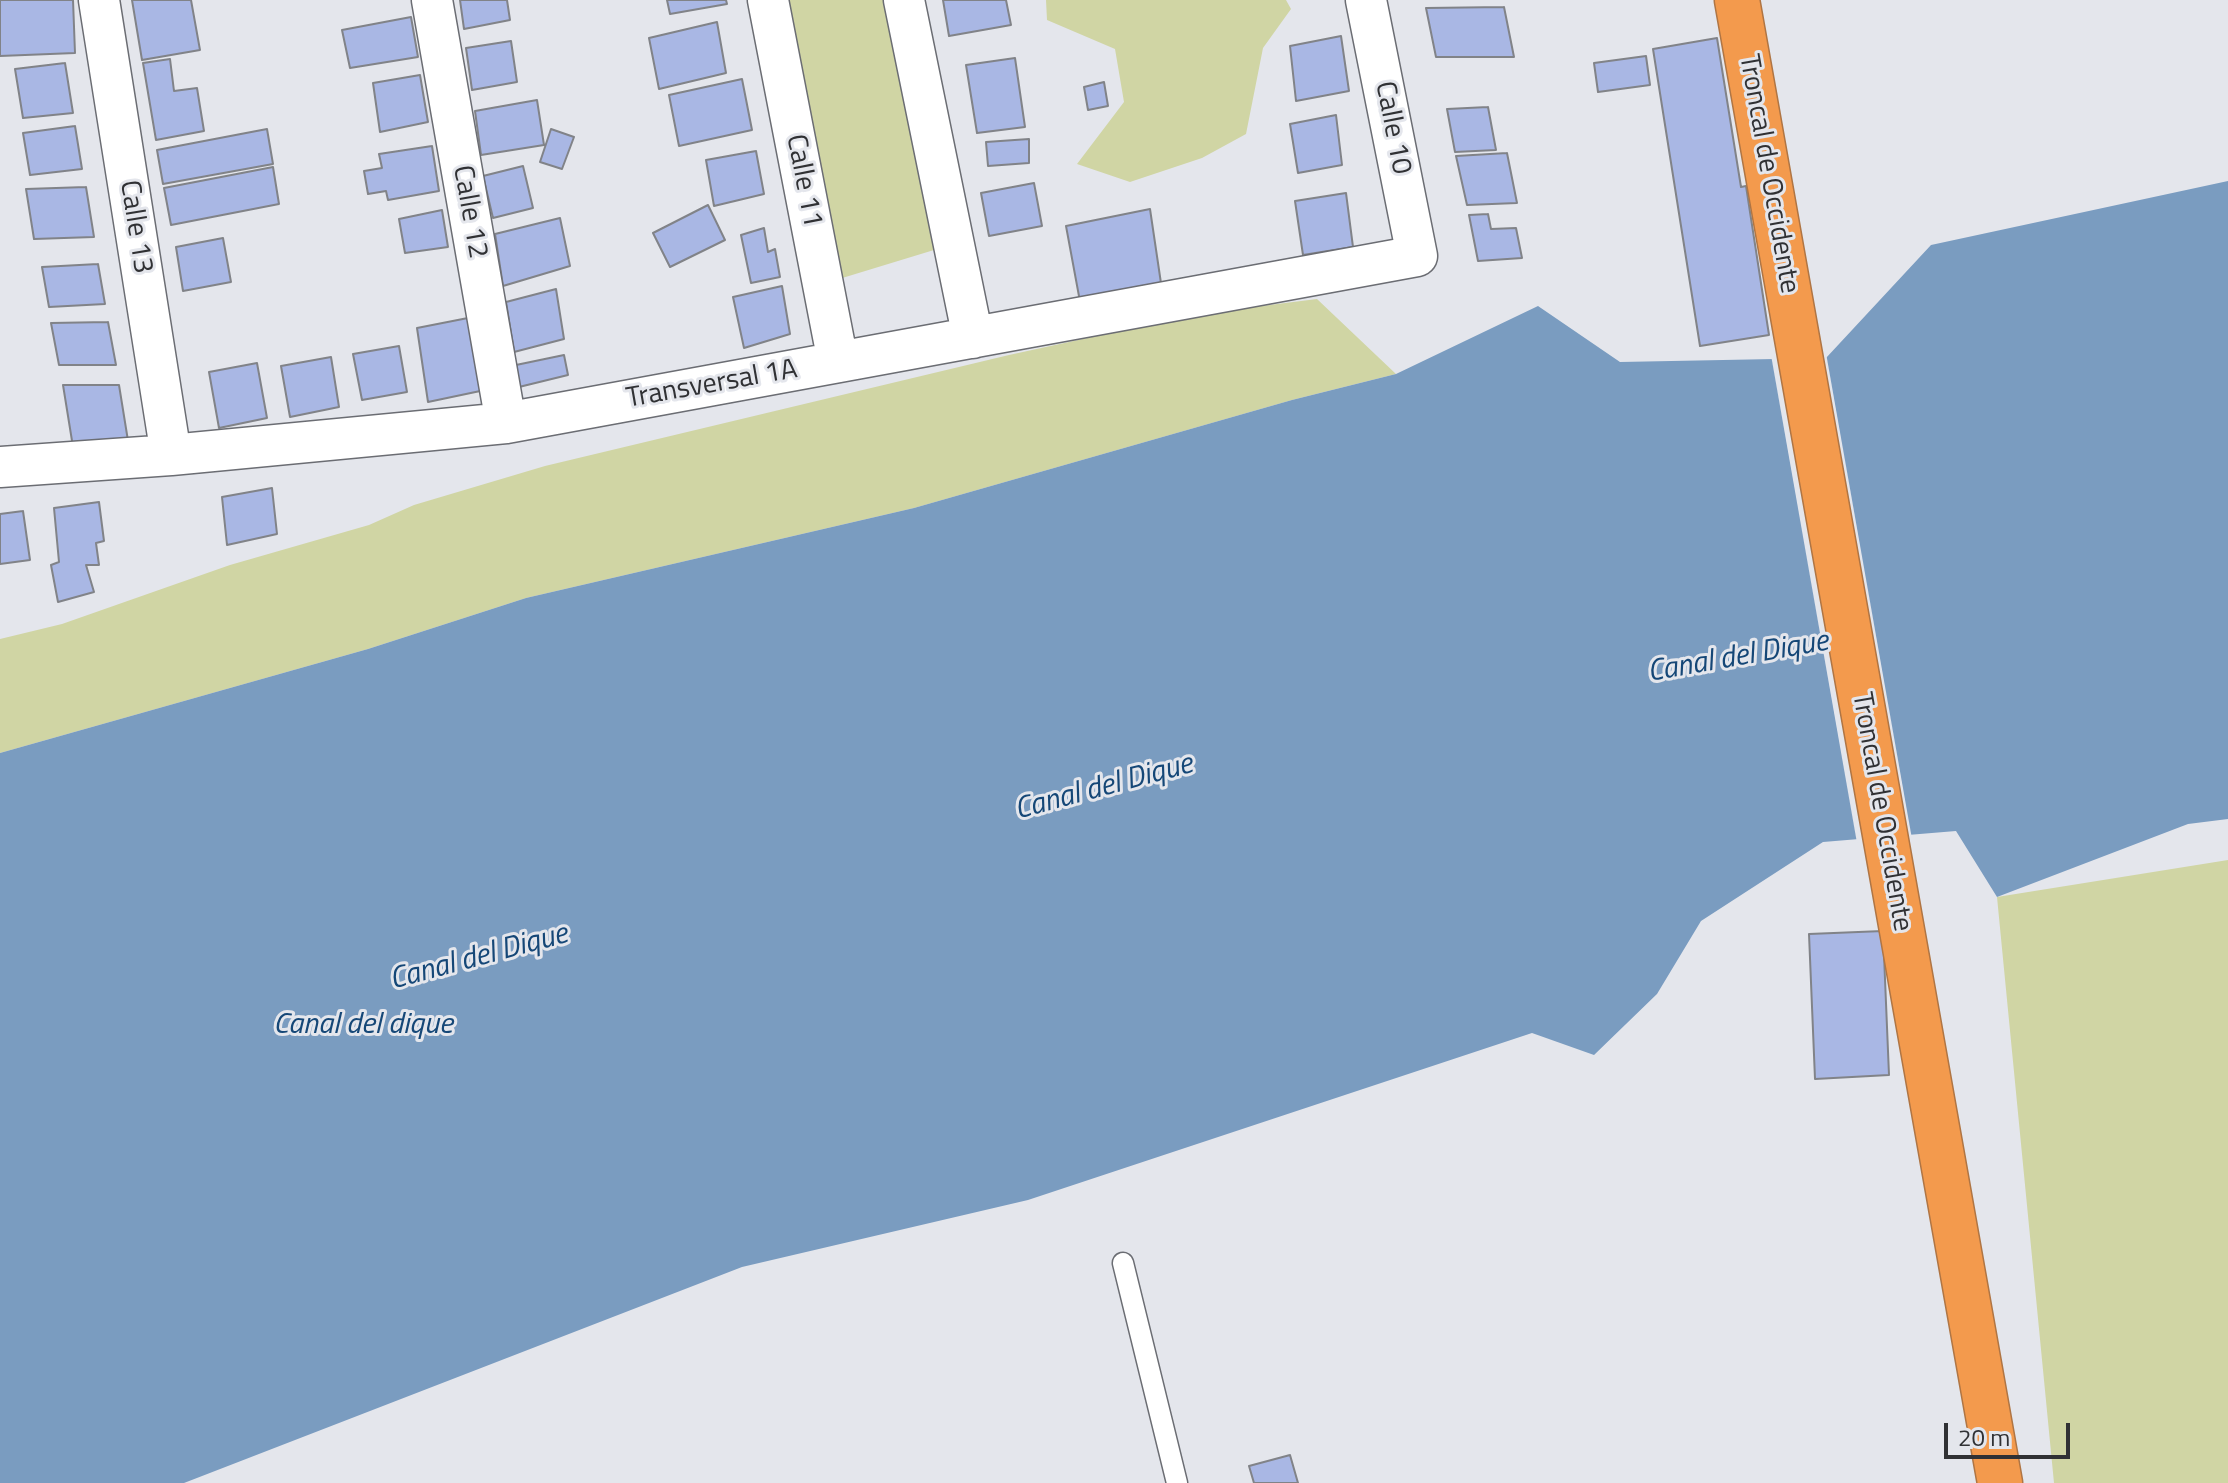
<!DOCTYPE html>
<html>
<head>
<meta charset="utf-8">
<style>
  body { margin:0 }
  #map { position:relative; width:2228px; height:1483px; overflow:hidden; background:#e4e6ec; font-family:"Titillium Web",sans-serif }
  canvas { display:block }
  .scale { position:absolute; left:1944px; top:1423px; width:126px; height:36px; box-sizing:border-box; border:4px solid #303134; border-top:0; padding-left:10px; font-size:24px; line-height:28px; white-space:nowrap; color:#303134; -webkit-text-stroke:6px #e4e6ec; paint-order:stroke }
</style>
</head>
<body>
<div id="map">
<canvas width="2228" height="1483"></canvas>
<div class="scale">20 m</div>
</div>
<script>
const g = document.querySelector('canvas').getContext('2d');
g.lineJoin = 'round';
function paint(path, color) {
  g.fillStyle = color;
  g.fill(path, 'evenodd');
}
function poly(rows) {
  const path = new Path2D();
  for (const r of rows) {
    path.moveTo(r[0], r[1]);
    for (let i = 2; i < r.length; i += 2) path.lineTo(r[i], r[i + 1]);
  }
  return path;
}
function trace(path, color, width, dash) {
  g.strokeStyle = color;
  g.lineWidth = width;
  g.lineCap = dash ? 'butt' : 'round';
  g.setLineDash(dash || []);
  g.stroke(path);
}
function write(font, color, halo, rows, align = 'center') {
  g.font = font + ' "Titillium Web",sans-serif';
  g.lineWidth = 6;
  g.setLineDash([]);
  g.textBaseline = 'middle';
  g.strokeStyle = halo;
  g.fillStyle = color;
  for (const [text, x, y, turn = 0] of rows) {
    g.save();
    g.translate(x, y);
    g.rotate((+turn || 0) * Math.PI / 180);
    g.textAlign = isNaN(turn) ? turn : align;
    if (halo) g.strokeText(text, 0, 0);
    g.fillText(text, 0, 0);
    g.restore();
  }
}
paint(poly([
  [785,0,887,0,934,250,839,279],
  [1046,0,1286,0,1291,9,1263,48,1246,134,1202,158,1130,182,1077,164,1124,102,1115,49,1047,20],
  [1317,299,1396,374,1292,400,914,508,526,598,368,649,0,753,0,639,62,624,230,565,369,525,414,505,545,466,1009,355,1198,314],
  [2228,860,2228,1483,2054,1483,1997,897]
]), '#d0d5a4');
paint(poly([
  [2228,181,2228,819,2188,824,1997,897,1956,831,1823,842,1701,921,1657,994,1594,1055,1532,1033,1028,1200,742,1267,184,1483,0,1483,0,753,368,649,526,598,914,508,1292,400,1396,374,1538,306,1620,362,1826,358,1931,245]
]), '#7a9cc0');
paint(poly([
  [1826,353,1912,839,1857,843,1771,355]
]), '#e4e6ec');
const building = poly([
  [0,0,73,0,75,53,0,56,0,0],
  [132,0,191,0,200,50,142,60,132,0],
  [460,0,507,0,510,20,464,29,460,0],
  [667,0,726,0,727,4,670,14,667,0],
  [943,0,1006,0,1011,25,949,36,943,0],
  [1504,7,1514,57,1436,57,1426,8,1504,7],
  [411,17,418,57,350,68,342,30,411,17],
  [717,22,726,73,659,89,649,38,717,22],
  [1341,36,1349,91,1296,101,1290,46,1341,36],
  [1717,38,1741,187,1746,186,1769,335,1700,346,1653,49,1717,38],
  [511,41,517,82,472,90,466,48,511,41],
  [1646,56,1650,85,1598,92,1594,63,1646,56],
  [1015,58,1025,127,977,133,966,65,1015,58],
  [170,59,174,91,197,88,204,131,156,140,143,63,170,59],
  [65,63,73,113,23,118,15,69,65,63],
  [420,75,428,122,380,132,373,83,420,75],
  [742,79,752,130,679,146,669,95,742,79],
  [1104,82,1108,106,1088,110,1084,87,1104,82],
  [537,100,544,145,481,155,475,111,537,100],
  [1488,107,1496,150,1455,152,1447,109,1488,107],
  [1336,115,1342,165,1298,173,1290,124,1336,115],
  [75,126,82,169,30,175,23,133,75,126],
  [267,129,273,164,163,184,157,150,267,129],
  [551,129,574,137,562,169,540,162,551,129],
  [1029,139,1029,163,988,166,986,142,1029,139],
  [432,146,439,191,388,200,386,191,368,194,364,171,382,168,379,154,432,146],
  [756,151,764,194,714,206,706,160,756,151],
  [1507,153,1517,203,1467,205,1456,156,1507,153],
  [523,166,533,208,493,218,483,176,523,166],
  [273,167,279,204,171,225,164,188,273,167],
  [1034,183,1042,226,989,236,981,193,1034,183],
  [86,187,94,237,34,239,26,189,86,187],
  [1346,193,1353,247,1303,255,1295,201,1346,193],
  [708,205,725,240,670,267,653,233,708,205],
  [1150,209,1162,290,1081,307,1066,226,1150,209],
  [442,210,448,247,405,253,399,219,442,210],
  [1488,214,1491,229,1516,228,1522,258,1478,261,1469,215,1488,214],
  [560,218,570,266,503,286,495,234,560,218],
  [764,228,768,252,775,249,780,277,751,283,741,235,764,228],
  [223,238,231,282,183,291,176,247,223,238],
  [98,264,105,304,49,307,42,267,98,264],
  [782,286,790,334,744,348,733,297,782,286],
  [556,289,564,339,514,352,506,302,556,289],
  [473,317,485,390,428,402,417,328,473,317],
  [108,322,116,365,59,365,51,323,108,322],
  [399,346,407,392,362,400,353,354,399,346],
  [564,355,568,375,519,387,516,365,564,355],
  [331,357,339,407,290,417,281,366,331,357],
  [257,363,267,418,219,428,209,372,257,363],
  [63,385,119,385,129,447,73,447,63,385],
  [272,488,277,534,227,545,222,497,272,488],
  [99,502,104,541,96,543,99,565,86,565,94,592,58,602,51,565,59,562,54,508,99,502],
  [23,511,30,560,0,564,0,514,23,511],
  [1883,931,1889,1075,1815,1079,1809,934,1883,931],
  [1290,1455,1298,1483,1254,1483,1249,1466,1290,1455]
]);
paint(building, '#a9b7e4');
trace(building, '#818388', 2);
const lane = poly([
  [1123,1263,1177,1483]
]);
const street = poly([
  [99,0,171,455],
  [432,0,506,423],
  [768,0,838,362],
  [904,0,973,338],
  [0,467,171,455,506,423,1417,256,1366,0]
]);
const highway = poly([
  [1737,0,2000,1483]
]);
trace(lane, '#6b6d73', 23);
trace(street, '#6b6d73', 43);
trace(highway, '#af7544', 47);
trace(lane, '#fff', 20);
trace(street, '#fff', 40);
trace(highway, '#f39a4d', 44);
write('28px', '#303134', '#e4e6ec', [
  ["Calle 10",1392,128,79],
  ["Troncal de Occidente",1768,174,80],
  ["Calle 11",803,181,79],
  ["Calle 12",469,212,80],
  ["Calle 13",135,227,81],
  ["Transversal 1A",712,385,-10],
  ["Troncal de Occidente",1881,812,80]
]);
write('italic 30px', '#154777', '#e4e6ec', [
  ["Canal del Dique",1738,658,-10],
  ["Canal del Dique",1104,788,-15],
  ["Canal del Dique",479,958,-15],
  ["Canal del dique",363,1026]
]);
</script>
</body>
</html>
